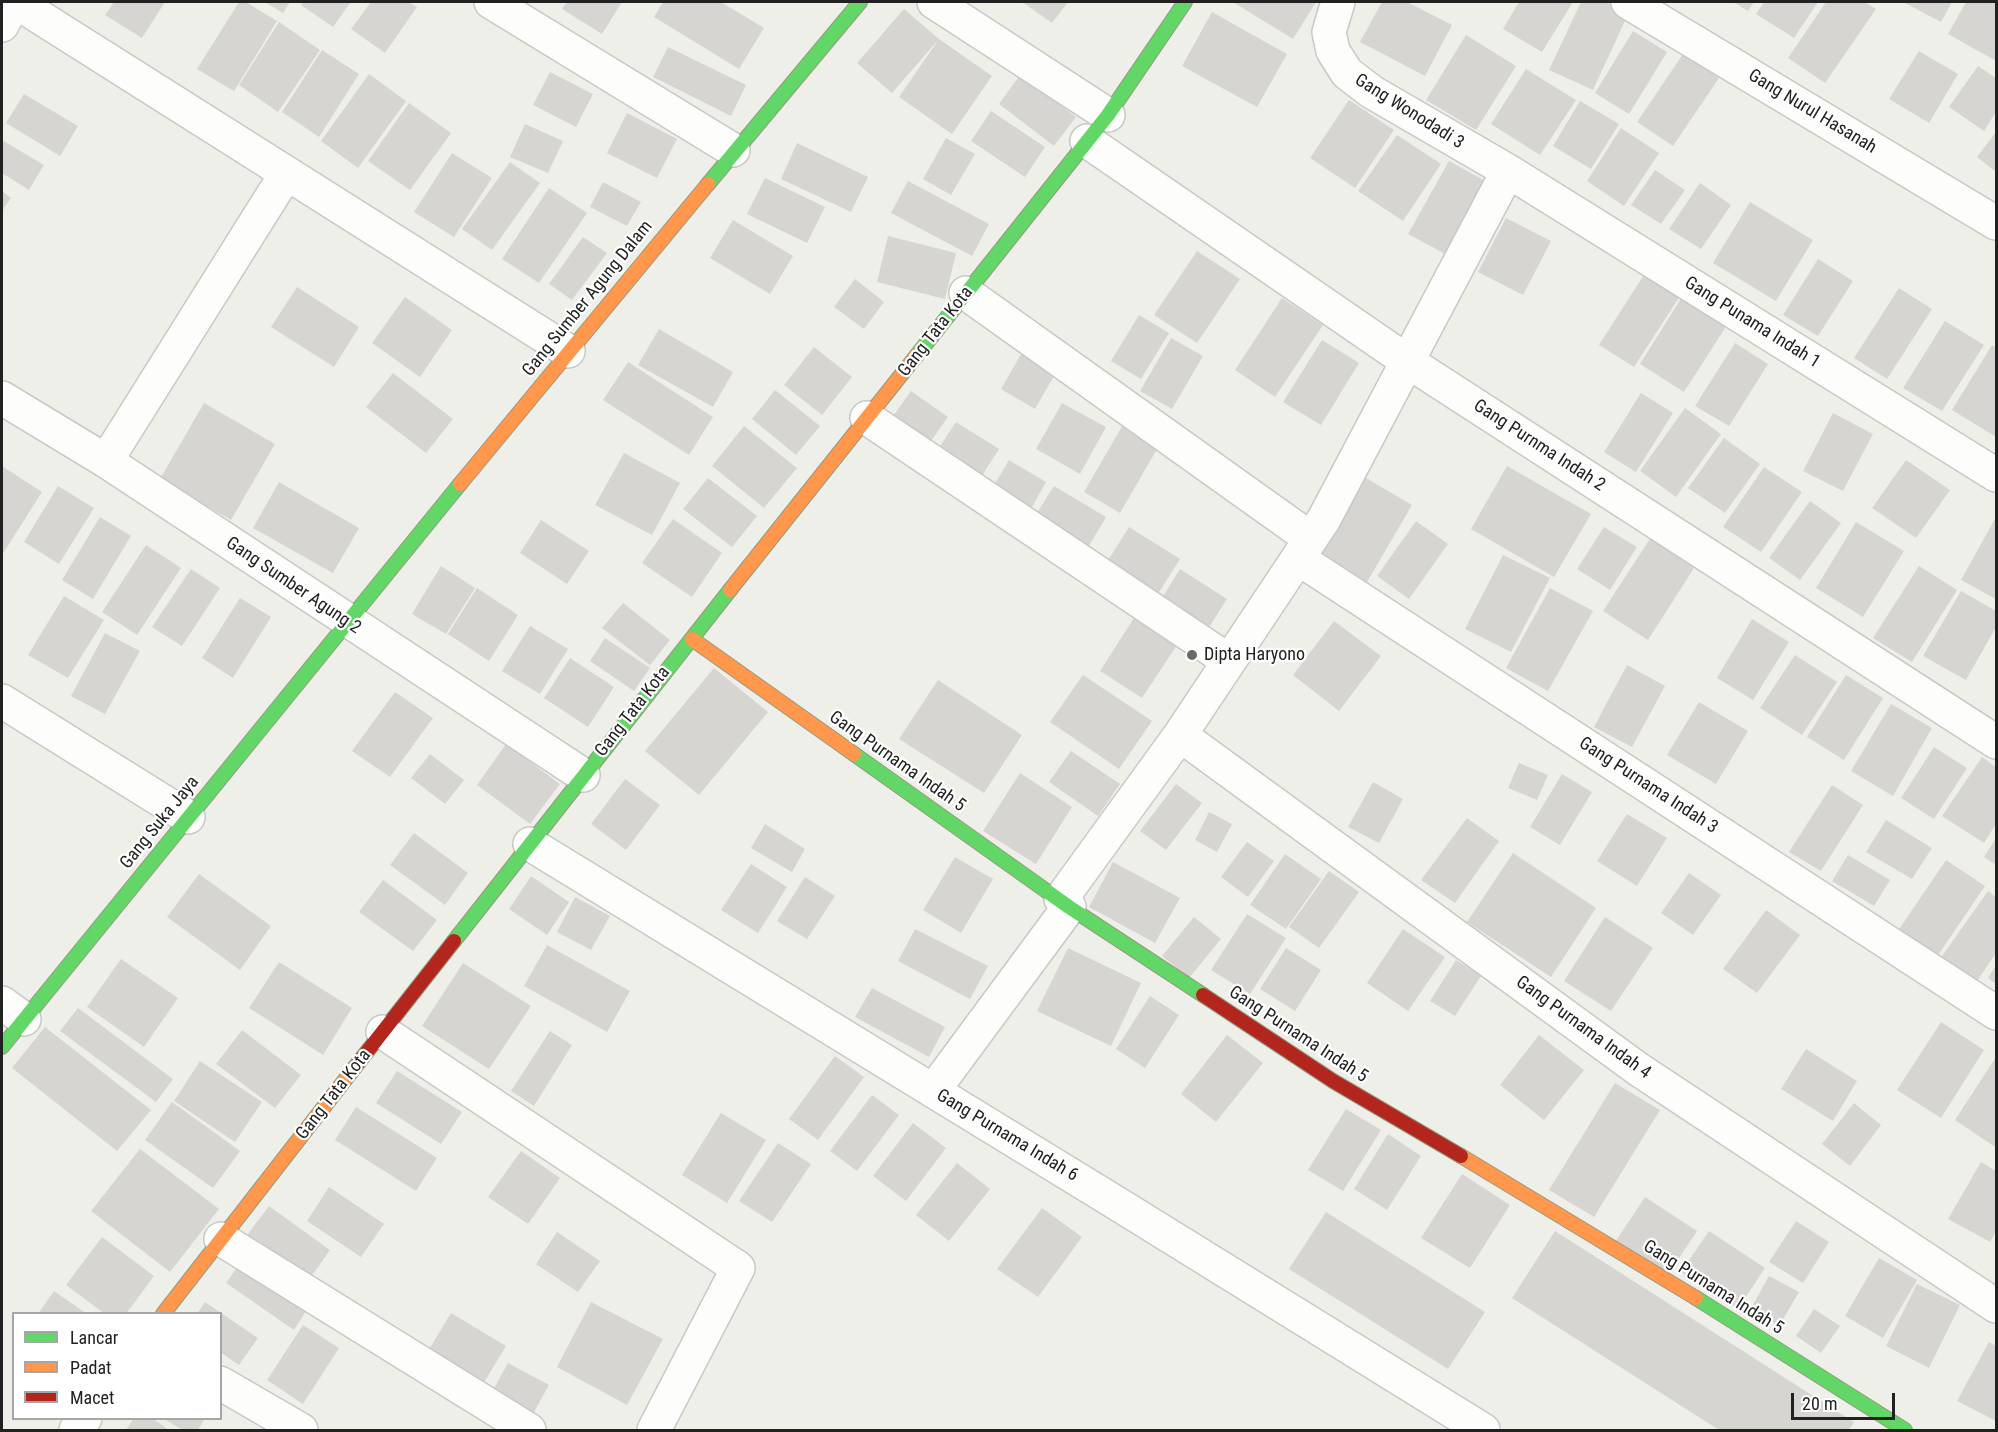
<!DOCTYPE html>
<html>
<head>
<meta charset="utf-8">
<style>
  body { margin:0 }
  #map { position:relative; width:1998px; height:1432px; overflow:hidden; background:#efefea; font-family:"Roboto Condensed",sans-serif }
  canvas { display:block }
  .frame { position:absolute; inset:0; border:3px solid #212121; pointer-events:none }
  .legend { position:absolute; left:12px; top:1312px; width:210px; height:108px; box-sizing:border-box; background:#fff; border:2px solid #a6a6a6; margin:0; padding:8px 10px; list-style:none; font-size:18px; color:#212121 }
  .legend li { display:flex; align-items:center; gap:12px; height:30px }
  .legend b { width:30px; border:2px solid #a6a6a6 }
  .scale { position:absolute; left:1791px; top:1393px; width:104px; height:27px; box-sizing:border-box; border:3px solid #212121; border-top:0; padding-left:8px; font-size:18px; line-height:21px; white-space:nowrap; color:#212121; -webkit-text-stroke:4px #fff; paint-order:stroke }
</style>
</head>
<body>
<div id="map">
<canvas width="1998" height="1432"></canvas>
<div class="frame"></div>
<ul class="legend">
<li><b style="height:8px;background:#63d668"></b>Lancar</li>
<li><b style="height:8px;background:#ff974d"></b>Padat</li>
<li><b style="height:8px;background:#b3261e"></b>Macet</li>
</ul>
<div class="scale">20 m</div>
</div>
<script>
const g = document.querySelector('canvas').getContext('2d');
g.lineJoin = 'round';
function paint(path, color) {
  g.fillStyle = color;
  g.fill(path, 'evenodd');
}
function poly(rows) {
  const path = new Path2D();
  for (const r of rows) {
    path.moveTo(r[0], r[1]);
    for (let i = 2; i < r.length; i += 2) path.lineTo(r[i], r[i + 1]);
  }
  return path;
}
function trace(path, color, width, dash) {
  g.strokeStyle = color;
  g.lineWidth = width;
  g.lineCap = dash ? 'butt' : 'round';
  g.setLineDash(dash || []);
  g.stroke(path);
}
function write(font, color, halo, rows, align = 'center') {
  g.font = font + ' "Roboto Condensed",sans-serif';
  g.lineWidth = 4.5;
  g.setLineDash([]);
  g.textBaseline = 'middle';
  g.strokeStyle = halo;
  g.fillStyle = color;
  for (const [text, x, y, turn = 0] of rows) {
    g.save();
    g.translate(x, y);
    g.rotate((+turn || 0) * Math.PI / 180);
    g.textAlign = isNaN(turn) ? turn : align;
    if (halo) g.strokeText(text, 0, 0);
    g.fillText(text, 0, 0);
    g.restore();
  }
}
paint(poly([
  [114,2,165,2,142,38,105,15],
  [239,2,246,2,277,21,234,91,197,69],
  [265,2,290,2,283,13],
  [303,2,351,2,333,27,301,5],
  [371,2,409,2,417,7,385,53,351,29],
  [567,2,622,2,602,34,562,9],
  [663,2,721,2,764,28,739,69,654,17],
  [1022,2,1068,2,1052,23],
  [1233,2,1316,2,1293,39],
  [1382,2,1407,2,1452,25,1425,76,1360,42],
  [1519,2,1573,2,1542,52,1503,29],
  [1581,2,1616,2,1631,8,1593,90,1549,70],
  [1733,2,1754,2,1748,11],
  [1764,2,1818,2,1794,38,1756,14],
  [1826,2,1865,2,1876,9,1825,83,1788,58],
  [1903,2,1952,2,1941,22],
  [1966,2,1996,2,1996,61,1948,34],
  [904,9,939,39,892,93,857,63],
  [1212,12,1287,54,1257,107,1182,66],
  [279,22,320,50,278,112,239,85],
  [1633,31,1667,52,1629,114,1595,93],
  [1466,35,1516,66,1476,130,1426,100],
  [939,39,992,76,952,134,899,97],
  [668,47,746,85,731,116,653,77],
  [322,50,359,74,319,137,282,112],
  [1919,51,1958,74,1929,123,1889,99],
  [1683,54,1719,78,1673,146,1637,122],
  [1978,66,1996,78,1996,112,1984,131,1949,107],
  [1526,69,1576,100,1540,155,1491,124],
  [550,72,593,94,576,127,533,105],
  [369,74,406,101,358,168,321,141],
  [1020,75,1076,117,1054,146,999,104],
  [24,94,78,126,60,156,6,123],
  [1349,100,1394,130,1355,188,1310,158],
  [1580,101,1619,124,1591,169,1553,146],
  [409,103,451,133,410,190,368,161],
  [991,111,1045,147,1025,177,971,141],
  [627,113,677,139,657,178,607,153],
  [525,124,563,141,548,173,510,157],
  [1621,128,1659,153,1624,206,1587,181],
  [1996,132,1996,172,1977,157],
  [1397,135,1441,164,1403,221,1358,191],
  [946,138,975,154,951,195,923,179],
  [2,140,44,165,29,190,2,173],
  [797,143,868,177,851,212,781,179],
  [452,153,492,178,454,237,414,212],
  [1449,161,1489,183,1449,256,1408,234],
  [510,162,540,183,492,250,462,229],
  [1655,170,1685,190,1661,224,1631,205],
  [765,178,825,207,807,243,747,214],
  [908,181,989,224,972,256,891,213],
  [603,182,641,202,627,226,590,207],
  [1700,183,1731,205,1701,249,1669,229],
  [549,188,587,213,539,283,502,259],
  [2,191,11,198,2,211],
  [1750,202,1813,240,1776,301,1713,263],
  [1506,218,1551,241,1523,295,1478,272],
  [733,220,793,256,770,294,710,258],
  [888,236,956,253,945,299,877,282],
  [583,237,607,253,572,300,549,284],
  [1197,251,1240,279,1197,343,1154,315],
  [1818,259,1853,281,1818,336,1783,315],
  [1647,270,1682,293,1634,367,1599,345],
  [855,279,884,302,864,329,834,307],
  [297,287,359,327,334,367,271,327],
  [1899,288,1932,309,1887,379,1854,358],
  [405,297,452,330,420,377,372,343],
  [1682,297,1727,325,1684,392,1640,364],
  [1282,298,1323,325,1275,397,1235,370],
  [1139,315,1169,333,1141,379,1111,361],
  [1945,321,1984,345,1942,411,1903,388],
  [659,329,733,372,713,407,638,365],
  [1171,338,1203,356,1172,409,1140,391],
  [1322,340,1359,363,1321,425,1283,402],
  [1735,343,1768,364,1729,426,1695,406],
  [1992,345,1996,348,1996,437,1952,410],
  [814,347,852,377,822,415,784,385],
  [1024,349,1058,369,1035,409,1001,389],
  [628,362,713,417,689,455,603,400],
  [393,373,453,419,426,453,366,407],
  [775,390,820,426,796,455,752,419],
  [911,391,948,417,928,445,891,419],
  [1641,393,1673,413,1636,472,1604,452],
  [204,403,275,444,231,520,160,479],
  [1062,403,1106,427,1080,474,1036,449],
  [1685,408,1721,434,1676,497,1640,471],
  [1833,413,1873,434,1843,491,1803,471],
  [956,422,999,449,981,477,938,449],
  [1124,423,1160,444,1120,513,1084,492],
  [744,426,797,468,764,508,712,466],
  [1724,438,1760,464,1725,513,1688,488],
  [624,453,680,483,652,535,595,505],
  [1009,460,1046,482,1031,509,993,487],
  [1906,460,1950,490,1916,538,1872,508],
  [2,466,42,492,2,555],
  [1507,466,1591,514,1554,577,1471,529],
  [1764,467,1802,492,1761,552,1723,527],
  [708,478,757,516,732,547,683,509],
  [1366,478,1412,505,1367,582,1321,555],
  [279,482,359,528,333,573,253,528],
  [58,486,94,508,59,564,24,542],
  [1054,486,1106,517,1086,551,1033,519],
  [1810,501,1841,523,1800,580,1769,558],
  [100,517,131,536,93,599,62,580],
  [1996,517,1996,599,1961,580],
  [673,519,722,553,692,597,642,563],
  [541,520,589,551,567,584,520,553],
  [1416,521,1448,544,1409,599,1377,576],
  [1856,522,1904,551,1863,617,1816,588],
  [1129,527,1180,559,1156,597,1105,565],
  [1604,527,1637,547,1610,590,1577,569],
  [1651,537,1696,565,1648,640,1603,611],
  [146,545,181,568,137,635,102,612],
  [1503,555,1550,578,1511,652,1465,629],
  [441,566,475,588,446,634,412,614],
  [1919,566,1957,590,1912,662,1873,638],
  [191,569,220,588,182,646,152,627],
  [1180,569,1227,599,1204,635,1157,606],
  [477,588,518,615,489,661,448,634],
  [1550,588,1593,611,1548,691,1506,668],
  [1961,591,1996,611,1996,627,1966,680,1923,656],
  [64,596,104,620,68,678,28,655],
  [240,598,271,617,233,678,202,658],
  [623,603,670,640,650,665,602,628],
  [1134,618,1177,645,1142,698,1100,671],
  [1752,619,1789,642,1753,700,1717,678],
  [1334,621,1381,656,1339,711,1293,675],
  [530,626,568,649,540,694,502,671],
  [105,633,140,651,105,714,71,696],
  [605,638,650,668,634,691,590,661],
  [1795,655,1837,682,1802,735,1760,708],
  [570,658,614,687,588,727,544,698],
  [1627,665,1665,686,1632,747,1594,727],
  [714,668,768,712,699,795,645,751],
  [1083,675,1152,721,1119,769,1050,722],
  [1846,675,1883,698,1844,760,1807,737],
  [938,680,1022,735,984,793,899,739],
  [395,692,433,718,390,777,352,751],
  [1699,702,1748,731,1716,784,1667,755],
  [1891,704,1932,728,1893,796,1851,771],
  [506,744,560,784,530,824,477,785],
  [1934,747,1967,768,1934,819,1901,798],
  [1071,751,1120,784,1098,816,1049,782],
  [430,754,464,780,445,804,411,778],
  [1982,757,1996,767,1996,824,1984,843,1942,816],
  [1519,763,1548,775,1537,800,1508,788],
  [1020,773,1072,807,1036,864,983,831],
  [1562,774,1592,792,1560,845,1530,827],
  [625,779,660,805,626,850,591,824],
  [1373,782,1403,799,1379,843,1348,827],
  [1176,784,1202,803,1166,850,1140,831],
  [1832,785,1863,805,1821,871,1789,852],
  [1209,812,1232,824,1217,852,1195,840],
  [1627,814,1667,838,1637,886,1597,861],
  [1467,818,1499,841,1455,903,1421,880],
  [1886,820,1932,848,1912,879,1866,852],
  [765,824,805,849,792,872,751,848],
  [414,833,468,873,445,905,390,865],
  [1996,838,1996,865,1984,857],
  [1247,842,1274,861,1248,897,1221,877],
  [1513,853,1596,908,1551,977,1467,922],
  [1285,854,1321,879,1286,929,1250,905],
  [1848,855,1890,880,1874,906,1832,881],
  [955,857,993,879,961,933,923,910],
  [1946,860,1985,886,1930,967,1891,941],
  [1113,862,1180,898,1155,943,1089,907],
  [751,864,787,887,758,933,721,910],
  [1329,871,1359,892,1319,948,1289,927],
  [1689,873,1721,895,1693,935,1661,913],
  [199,874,271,926,240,970,167,917],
  [531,876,569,902,547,935,509,909],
  [805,877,835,896,807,939,777,921],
  [383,880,437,920,413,951,359,912],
  [1988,891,1996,897,1996,953,1971,990,1935,966],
  [575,897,610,916,591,950,557,932],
  [1766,910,1800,935,1757,993,1723,969],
  [1247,914,1286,938,1250,994,1211,970],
  [1194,917,1221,939,1189,978,1162,956],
  [1605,917,1653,948,1611,1011,1564,981],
  [915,929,988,966,970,999,898,961],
  [1403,929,1445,957,1408,1011,1367,983],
  [547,945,630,991,607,1032,524,986],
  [1068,948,1141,983,1111,1046,1037,1011],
  [1286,948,1321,970,1295,1011,1260,989],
  [121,959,178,998,144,1047,87,1007],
  [1456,960,1481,976,1455,1016,1430,1001],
  [279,962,352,1008,323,1055,249,1008],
  [463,963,531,1006,489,1069,422,1026],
  [1996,965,1996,984,1988,978],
  [872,988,945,1027,929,1057,855,1017],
  [1150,996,1179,1015,1145,1068,1116,1049],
  [78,1008,173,1079,156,1102,60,1031],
  [1941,1022,1984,1050,1941,1118,1897,1090],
  [45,1027,151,1110,117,1151,12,1068],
  [242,1030,301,1075,275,1108,216,1064],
  [550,1031,572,1045,534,1106,511,1091],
  [1227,1035,1263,1063,1216,1122,1181,1094],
  [1539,1035,1584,1070,1544,1120,1500,1085],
  [1806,1049,1857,1081,1833,1121,1781,1089],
  [835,1056,864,1077,818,1140,789,1119],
  [1996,1057,1996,1144,1995,1147,1955,1120],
  [200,1061,262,1102,235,1142,174,1101],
  [397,1071,462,1112,441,1144,376,1103],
  [1615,1083,1660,1110,1594,1217,1549,1190],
  [872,1095,899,1115,857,1171,830,1151],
  [172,1102,240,1151,213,1188,145,1140],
  [1854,1103,1881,1125,1850,1166,1822,1144],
  [356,1107,437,1158,416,1191,335,1140],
  [1346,1109,1381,1130,1343,1191,1308,1170],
  [721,1113,766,1140,727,1203,682,1175],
  [913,1123,946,1148,906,1201,873,1176],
  [1388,1134,1421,1156,1387,1210,1354,1189],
  [778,1143,811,1164,772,1222,739,1201],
  [140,1149,219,1209,170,1272,91,1211],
  [521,1151,560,1178,528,1224,488,1197],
  [1981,1162,1996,1171,1996,1231,1990,1242,1948,1219],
  [957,1163,990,1189,949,1241,916,1215],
  [1462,1174,1510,1205,1470,1268,1421,1238],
  [329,1187,384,1224,361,1257,307,1221],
  [1645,1197,1697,1231,1667,1276,1615,1242],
  [269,1206,330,1250,304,1287,242,1242],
  [1042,1208,1082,1237,1038,1297,997,1269],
  [1326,1212,1485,1312,1448,1369,1289,1269],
  [1796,1221,1829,1242,1803,1283,1769,1262],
  [1555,1231,1854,1422,1849,1430,1719,1430,1512,1298],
  [1709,1231,1765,1268,1738,1309,1681,1272],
  [557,1232,600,1261,578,1292,536,1264],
  [102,1237,154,1276,126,1314,105,1314,66,1285],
  [1879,1258,1917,1280,1883,1338,1845,1316],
  [241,1262,308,1308,294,1330,226,1283],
  [1769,1276,1799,1292,1779,1326,1750,1310],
  [1917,1284,1960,1305,1929,1368,1886,1346],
  [54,1291,87,1314,38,1314],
  [205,1302,258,1338,239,1365,220,1352,220,1314,197,1314],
  [591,1302,663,1339,627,1405,557,1367],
  [1814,1309,1840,1326,1821,1353,1796,1336],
  [451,1313,506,1346,480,1389,425,1356],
  [303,1325,339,1348,303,1404,267,1380],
  [1989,1342,1996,1346,1996,1421,1957,1401],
  [508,1363,549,1385,530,1419,489,1397],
  [134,1418,152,1418,169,1430,126,1430],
  [162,1418,205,1418,198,1430,183,1430]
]), '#d6d5d1');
const street = poly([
  [16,2,568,351],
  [491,2,733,150],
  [934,2,1108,115],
  [1338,2,1329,32,1333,51,1347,73,1372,92,1508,171,1996,475],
  [1628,2,1996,223],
  [2,25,14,2],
  [1087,141,1407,361,1996,742],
  [966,293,1311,539],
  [2,398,106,461,583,775],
  [867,418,1229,661],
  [106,461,286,174],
  [1299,559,1996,1013],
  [2,701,188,817],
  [1180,735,1638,1069,1996,1306],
  [530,844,1113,1201,1483,1430],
  [1061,899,1180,735,1324,519,1508,171],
  [2,1003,24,1019],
  [383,1032,738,1268,654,1430],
  [933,1091,1069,907],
  [221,1239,529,1430],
  [220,1383,301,1430],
  [76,1430,85,1418]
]);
const fast = poly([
  [708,184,860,2],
  [917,355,1108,115,1185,2],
  [854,754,1069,907,1203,995],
  [454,941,730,590],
  [2,1047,460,484],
  [1696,1298,1905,1430]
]);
const slow = poly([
  [460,484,708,184],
  [730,590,917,355],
  [692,639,854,754],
  [1461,1156,1696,1298],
  [163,1314,355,1067]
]);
const jam = poly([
  [1203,995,1333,1081,1461,1156],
  [355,1067,454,941]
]);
trace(street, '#c8c8c6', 36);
trace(fast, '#959b80', 16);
trace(slow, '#959b80', 16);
trace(jam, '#959b80', 16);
trace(street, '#fdfdfc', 33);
trace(fast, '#63d668', 14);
trace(slow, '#ff974d', 14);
trace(jam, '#b3261e', 14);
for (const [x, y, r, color] of [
  [1192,655,6,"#696967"]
]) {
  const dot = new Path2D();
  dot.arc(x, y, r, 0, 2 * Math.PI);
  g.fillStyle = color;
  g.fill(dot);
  trace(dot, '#fff', 2);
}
write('18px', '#212121', '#fff', [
  ["Gang Wonodadi 3",1409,112,32],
  ["Gang Nurul Hasanah",1812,112,31],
  ["Gang Sumber Agung Dalam",588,299,-51],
  ["Gang Punama Indah 1",1752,323,32],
  ["Gang Tata Kota",936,332,-52],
  ["Gang Purnma Indah 2",1539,446,33],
  ["Gang Sumber Agung 2",293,586,34],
  ["Gang Tata Kota",633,712,-52],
  ["Gang Purnama Indah 5",897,762,35],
  ["Gang Purnama Indah 3",1648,786,33],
  ["Gang Suka Jaya",160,823,-51],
  ["Gang Purnama Indah 4",1583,1028,36],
  ["Gang Purnama Indah 5",1298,1035,33],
  ["Gang Tata Kota",334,1095,-52],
  ["Gang Purnama Indah 6",1007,1136,31],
  ["Gang Purnama Indah 5",1713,1288,32]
]);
write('18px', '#212121', '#fff', [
  ["Dipta Haryono",1204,655]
], 'left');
</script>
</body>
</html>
